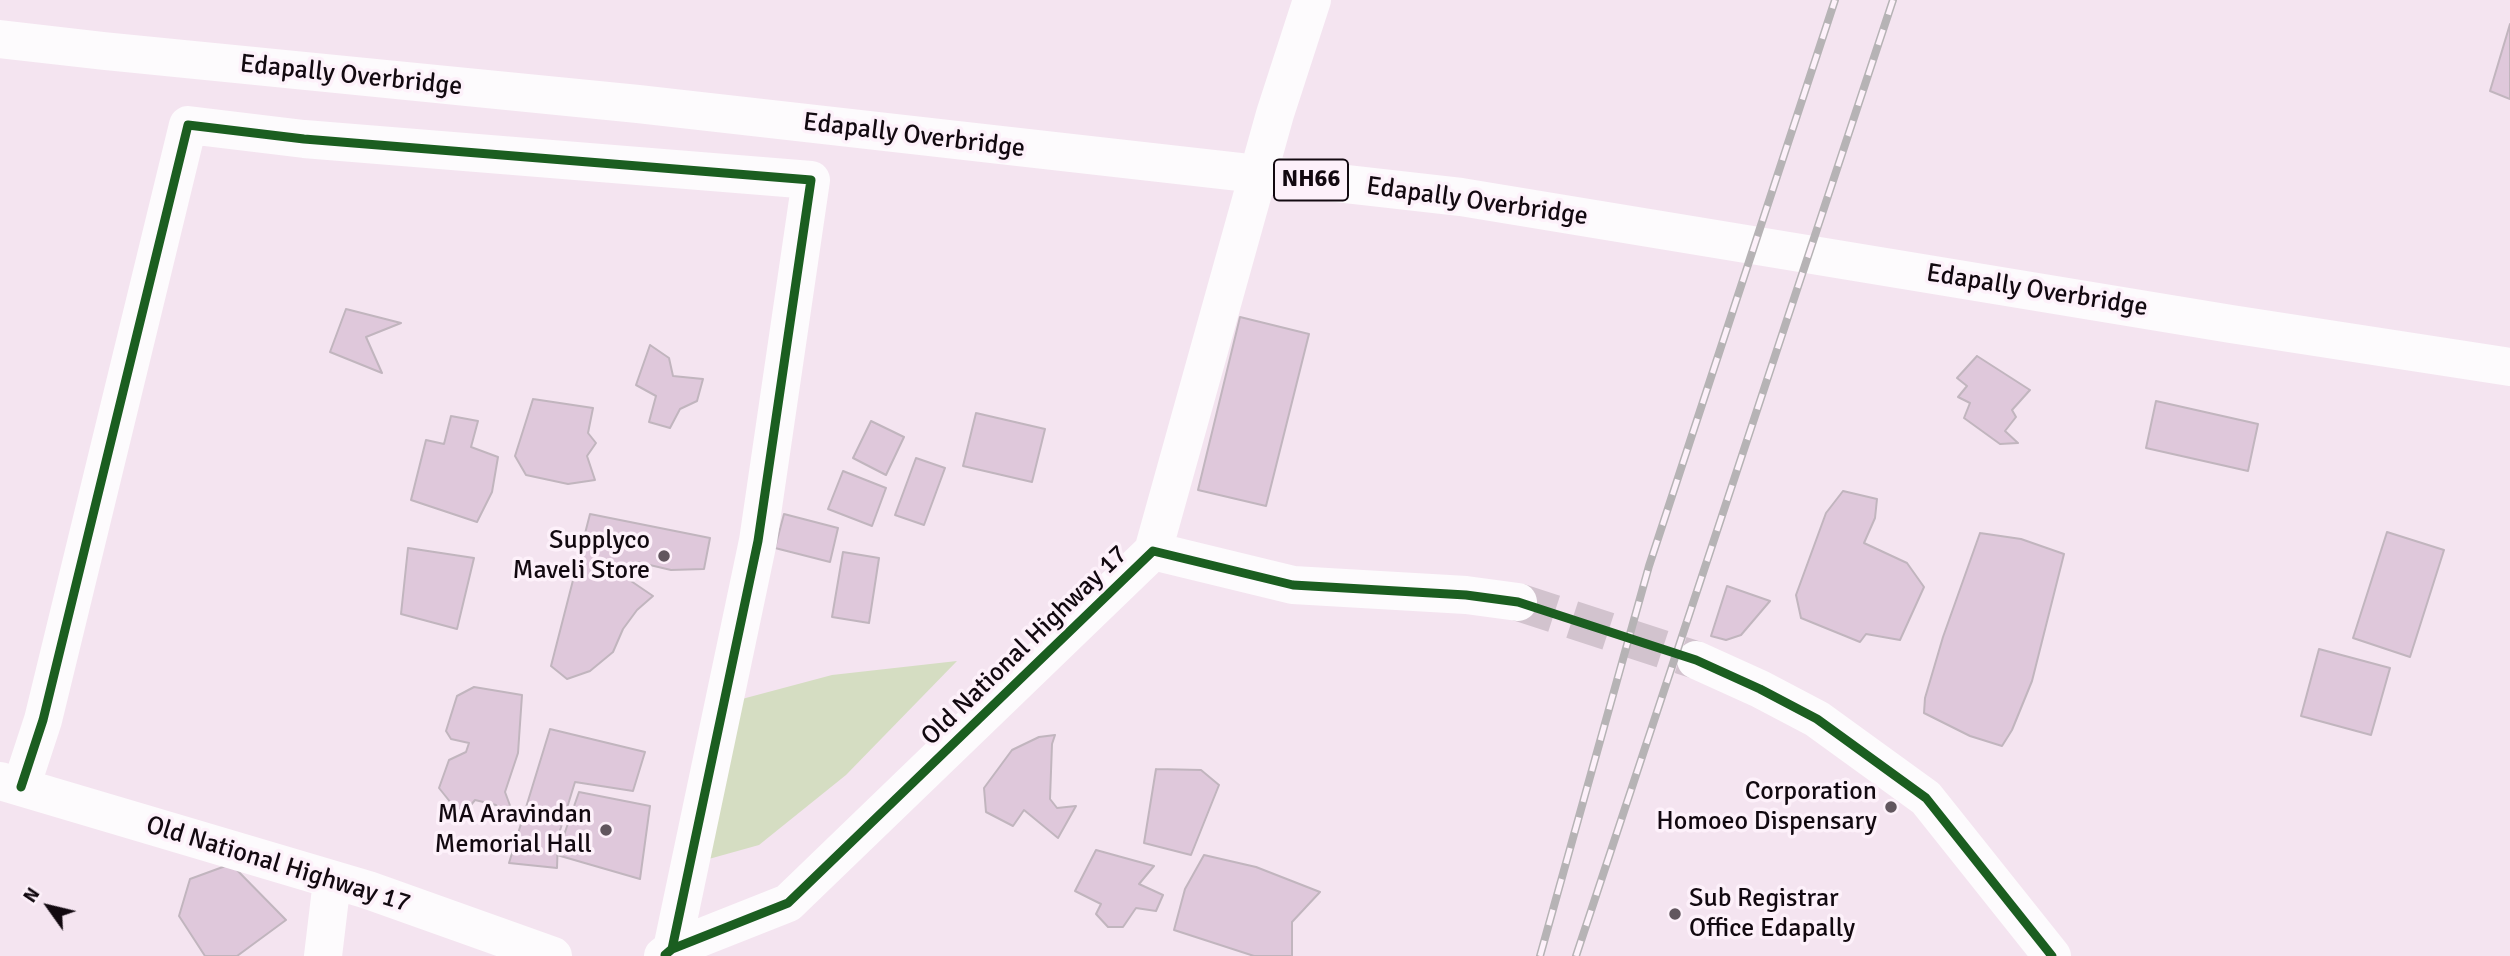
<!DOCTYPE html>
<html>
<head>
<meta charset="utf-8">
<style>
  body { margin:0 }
  #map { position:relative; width:2510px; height:956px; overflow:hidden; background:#f4e4f0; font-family:Signika,sans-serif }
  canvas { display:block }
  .north { position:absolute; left:14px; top:872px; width:70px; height:70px; -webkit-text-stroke:5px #fdf1fa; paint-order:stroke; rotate:304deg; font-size:19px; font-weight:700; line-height:28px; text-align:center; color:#120910 }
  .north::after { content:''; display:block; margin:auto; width:24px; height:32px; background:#120910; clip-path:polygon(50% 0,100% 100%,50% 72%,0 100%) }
</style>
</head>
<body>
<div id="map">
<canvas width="2510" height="956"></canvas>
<div class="north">N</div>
</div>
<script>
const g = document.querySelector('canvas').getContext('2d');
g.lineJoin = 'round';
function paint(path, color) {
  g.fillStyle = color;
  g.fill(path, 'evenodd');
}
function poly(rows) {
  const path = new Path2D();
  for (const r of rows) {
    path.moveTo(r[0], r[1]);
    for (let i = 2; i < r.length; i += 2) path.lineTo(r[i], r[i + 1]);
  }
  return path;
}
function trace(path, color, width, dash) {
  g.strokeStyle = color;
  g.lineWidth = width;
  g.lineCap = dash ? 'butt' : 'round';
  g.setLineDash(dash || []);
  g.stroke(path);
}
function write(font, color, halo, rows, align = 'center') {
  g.font = font + ' Signika,sans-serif';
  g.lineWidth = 7;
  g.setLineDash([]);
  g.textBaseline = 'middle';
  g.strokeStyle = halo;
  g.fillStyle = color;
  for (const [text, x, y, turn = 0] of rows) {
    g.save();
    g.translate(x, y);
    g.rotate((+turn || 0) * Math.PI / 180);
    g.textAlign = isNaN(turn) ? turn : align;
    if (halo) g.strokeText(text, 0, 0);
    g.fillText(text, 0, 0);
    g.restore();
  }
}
paint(poly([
  [957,661,846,775,759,845,673,869,712,707,832,675]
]), '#d5ddc2');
const building = poly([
  [2510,24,2510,99,2490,91,2510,24],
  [346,309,401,323,366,337,382,373,330,352,346,309],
  [1240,317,1309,334,1266,506,1198,490,1240,317],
  [650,345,669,358,673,376,703,379,697,401,680,409,670,428,649,422,656,396,636,385,650,345],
  [1977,356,2030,390,2012,410,2016,417,2005,431,2018,443,2000,444,1964,418,1970,403,1958,397,1967,386,1957,378,1977,356],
  [533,399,593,408,588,433,596,443,587,456,595,480,568,484,526,475,515,456,533,399],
  [2156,401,2258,424,2248,471,2146,448,2156,401],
  [976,413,1045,429,1032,482,963,466,976,413],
  [451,416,478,421,471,447,498,457,492,492,477,522,411,500,426,440,444,444,451,416],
  [871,421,904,437,886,475,853,458,871,421],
  [916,458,945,468,924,525,895,515,916,458],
  [843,471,886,488,872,526,828,509,843,471],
  [1843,491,1877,499,1875,518,1864,543,1907,563,1924,587,1900,640,1866,634,1860,642,1801,618,1796,595,1826,513,1843,491],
  [590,514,710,538,704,569,671,570,637,562,628,579,653,596,637,610,623,629,613,652,590,671,567,679,551,666,590,514],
  [784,514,838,528,830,562,775,548,784,514],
  [2387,532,2444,550,2410,657,2353,638,2387,532],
  [1980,533,2021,539,2064,554,2032,681,2012,730,2002,746,1970,736,1924,713,1925,698,1943,637,1980,533],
  [408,548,474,558,457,629,401,614,408,548],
  [843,552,879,558,869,623,832,617,843,552],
  [1727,586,1770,601,1741,635,1726,640,1711,636,1727,586],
  [2319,649,2390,668,2371,735,2301,716,2319,649],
  [474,687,522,695,518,753,505,792,512,811,506,819,496,805,475,800,466,811,455,808,439,788,449,760,466,752,469,743,451,739,446,731,457,696,474,687],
  [550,729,645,752,633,791,575,782,558,837,557,868,509,863,550,729],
  [1055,735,1052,744,1050,799,1057,808,1076,806,1058,838,1024,810,1013,826,986,812,984,788,1012,750,1039,737,1055,735],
  [1156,769,1201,770,1219,785,1191,855,1144,843,1156,769],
  [579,792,650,806,640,879,557,855,579,792],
  [1096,850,1154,866,1139,884,1163,895,1156,911,1136,908,1123,927,1108,927,1096,914,1101,904,1075,891,1096,850],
  [1204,855,1256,867,1320,892,1292,922,1292,956,1254,956,1174,930,1185,889,1204,855],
  [231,864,286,920,237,956,205,956,179,916,190,879,231,864]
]);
paint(building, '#dfc8db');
trace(building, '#c1b5be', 2);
trace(poly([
  [1518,602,1696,660]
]), '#d2c3ce', 38, [38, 19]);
trace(poly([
  [1153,551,1275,114,1312,0],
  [1696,660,1760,689,1817,719,1926,798,2052,956],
  [0,781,368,890,553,956],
  [21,787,43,720,188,125,304,139,811,180,758,541,672,949],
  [323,956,332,881],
  [663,956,672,949,788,903,1153,551,1293,585,1466,595,1518,602]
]), '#fdfbfd', 38);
trace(poly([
  [0,39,104,51,638,104,1461,197,2231,324,2510,367]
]), '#fdfbfd', 38);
const rail = poly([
  [1540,956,1649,566,1835,0],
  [1576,956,1893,0]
]);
trace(rail, '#b6b3b5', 8);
trace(rail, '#fdf1fa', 5, [16]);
trace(poly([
  [21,787,43,720,188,125,304,139,811,180,758,541,672,949],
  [665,955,672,949,788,903,1153,551,1293,585,1466,595,1518,602,1696,660,1760,689,1817,719,1926,798,2052,956]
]), '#1b5e20', 9);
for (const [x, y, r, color] of [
  [664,556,7,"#61565e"],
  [1891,807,7,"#61565e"],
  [606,830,7,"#61565e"],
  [1675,914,7,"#61565e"]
]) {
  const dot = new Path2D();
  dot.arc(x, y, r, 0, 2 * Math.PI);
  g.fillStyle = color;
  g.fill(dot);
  trace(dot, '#fdf1fa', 2.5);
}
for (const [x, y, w] of [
  [1311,180,74]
]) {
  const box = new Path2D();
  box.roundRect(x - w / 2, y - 20.5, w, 41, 5);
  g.fillStyle = '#fdf1fa';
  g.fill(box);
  trace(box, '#120910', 2);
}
write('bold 24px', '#120910', null, [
  ["NH66",1311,180]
]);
write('26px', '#120910', '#fdf1fa', [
  ["Edapally Overbridge",351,76,6],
  ["Edapally Overbridge",914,136,7],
  ["Edapally Overbridge",1477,202,8],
  ["Edapally Overbridge",2037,291,9],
  ["Old National Highway 17",1025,646,-44],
  ["Old National Highway 17",278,865,17]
]);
write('26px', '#120910', '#fdf1fa', [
  ["Supplyco",650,541],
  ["Maveli Store",650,571],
  ["Corporation",1877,792],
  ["Homoeo Dispensary",1877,822],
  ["MA Aravindan",592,815],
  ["Memorial Hall",592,845],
  ["Sub Registrar",1689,899,"left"],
  ["Office Edapally",1689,929,"left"]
], 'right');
</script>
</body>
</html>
